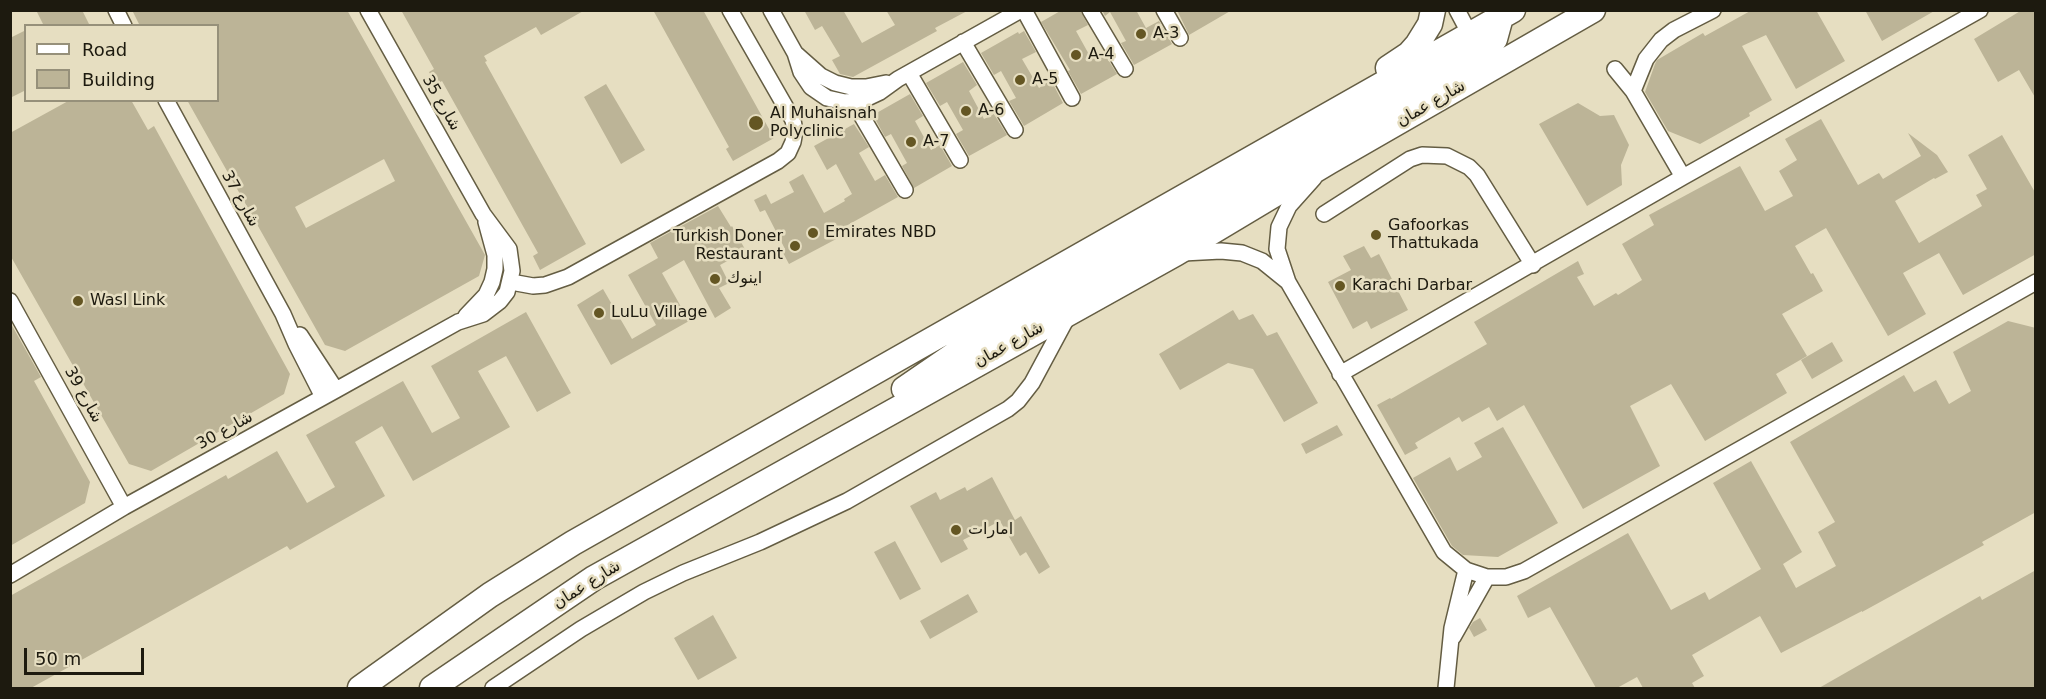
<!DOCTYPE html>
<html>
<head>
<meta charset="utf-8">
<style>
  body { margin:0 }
  #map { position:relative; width:2046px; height:699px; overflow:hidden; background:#e6dec1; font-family:"DejaVu Sans",sans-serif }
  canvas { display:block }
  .frame { position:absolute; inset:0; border:12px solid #1d1a0f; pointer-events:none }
  .legend { position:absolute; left:24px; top:24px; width:195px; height:78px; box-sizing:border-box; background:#e6dec1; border:2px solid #96907a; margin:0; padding:8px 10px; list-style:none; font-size:18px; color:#1d1a0f }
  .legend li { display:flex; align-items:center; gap:12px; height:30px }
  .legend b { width:30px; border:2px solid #96907a }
  .scale { position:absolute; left:24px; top:648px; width:120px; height:27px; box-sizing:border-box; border:3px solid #1d1a0f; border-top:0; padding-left:8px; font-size:18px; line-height:21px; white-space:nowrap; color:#1d1a0f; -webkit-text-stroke:4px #e6dec1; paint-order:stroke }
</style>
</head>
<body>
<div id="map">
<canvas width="2046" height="699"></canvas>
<div class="frame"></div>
<ul class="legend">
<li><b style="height:8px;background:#fff"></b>Road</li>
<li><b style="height:16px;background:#bcb497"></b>Building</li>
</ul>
<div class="scale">50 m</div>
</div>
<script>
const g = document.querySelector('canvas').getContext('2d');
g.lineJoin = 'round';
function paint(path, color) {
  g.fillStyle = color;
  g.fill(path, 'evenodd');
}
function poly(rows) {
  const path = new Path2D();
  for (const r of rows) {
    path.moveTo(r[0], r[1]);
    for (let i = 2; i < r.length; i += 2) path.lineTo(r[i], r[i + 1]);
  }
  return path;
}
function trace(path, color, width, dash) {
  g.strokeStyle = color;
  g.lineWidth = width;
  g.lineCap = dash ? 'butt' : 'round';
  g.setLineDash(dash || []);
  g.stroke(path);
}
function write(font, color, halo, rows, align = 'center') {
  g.font = font + ' "DejaVu Sans",Vazirmatn,sans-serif';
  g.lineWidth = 5;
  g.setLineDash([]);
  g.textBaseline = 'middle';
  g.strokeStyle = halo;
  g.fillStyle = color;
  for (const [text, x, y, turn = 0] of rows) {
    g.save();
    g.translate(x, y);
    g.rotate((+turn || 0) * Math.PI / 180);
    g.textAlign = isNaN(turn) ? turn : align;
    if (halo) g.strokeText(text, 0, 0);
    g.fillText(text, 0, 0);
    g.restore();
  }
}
paint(poly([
  [36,10,82,10,90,26,44,26],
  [132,10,347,10,485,255,479,276,345,351,325,345,187,100,218,100,218,26,140,26],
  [384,159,395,181,306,228,295,207],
  [401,10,585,10,541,35,536,27,484,56,487,61,485,62,586,244,540,270,533,256,538,253,442,81,436,85,429,72,434,69],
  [653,10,703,10,774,138,733,161,726,149,729,147],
  [804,10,843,10,862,43,895,25,886,10,969,10,935,28,937,31,853,77,840,74,832,60,840,56,822,26,815,30],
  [1062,10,1080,10,1088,25,1076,31,1091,58,1104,53,1117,74,1081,94,1068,71,1070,70,1041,22],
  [1102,10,1136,10,1146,28,1159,21,1172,44,1134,65,1121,43,1126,41,1110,12,1105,16],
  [1177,10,1232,10,1189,35],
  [1752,10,1816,10,1845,61,1796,89,1766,35,1742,46,1772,100,1749,113,1750,116,1700,144,1668,131,1645,92,1655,64,1657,60,1703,33,1705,36],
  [1865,10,1936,10,1882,41],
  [2022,10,2036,10,2036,99,2019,70,1998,82,1974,39],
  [26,30,26,90,10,98,10,38],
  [1024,31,1036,52,1022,59,1039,88,1051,80,1063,103,1024,126,1009,101,1016,98,1001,71,994,75,981,53,1018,32,1019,34],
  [963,62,977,85,969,91,984,119,994,114,1007,135,969,156,956,134,963,130,947,102,940,106,926,83],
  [606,84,645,150,621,164,584,97],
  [910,94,923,116,915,121,931,150,940,145,952,166,914,188,902,166,907,163,891,134,885,137,873,115],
  [70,100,131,100,148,130,154,126,290,374,284,394,151,471,129,464,10,255,10,133],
  [1578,103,1600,116,1614,115,1629,145,1621,165,1622,185,1587,206,1539,124],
  [1821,119,1858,185,1879,173,1883,179,1921,156,1908,133,1937,155,1948,172,1935,179,1934,178,1895,201,1919,243,1982,206,1976,195,1987,189,1968,155,2002,135,2036,194,2036,254,1963,295,1939,253,1903,273,1926,314,1888,336,1826,228,1795,246,1811,274,1813,273,1823,291,1782,314,1807,356,1776,374,1787,393,1705,441,1671,384,1630,406,1660,466,1583,509,1524,405,1497,421,1489,407,1462,422,1459,417,1415,443,1418,448,1405,455,1377,405,1390,398,1391,399,1487,344,1474,322,1578,261,1584,274,1577,277,1594,306,1616,293,1618,295,1642,280,1622,244,1654,225,1649,215,1740,166,1765,211,1793,196,1779,171,1797,160,1785,139],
  [854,124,869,147,859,153,875,181,885,175,898,197,837,231,840,237,789,264,782,251,785,249,765,210,760,212,754,200,766,194,771,204,794,192,789,182,803,174,824,213,845,201,844,199,852,194,836,164,827,170,814,146],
  [718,206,731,227,732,226,746,251,720,265,729,283,719,288,731,308,715,318,684,260,662,273,689,321,611,365,577,305,603,289,632,339,656,325,628,275,658,258,650,243],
  [1364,246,1371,258,1379,254,1408,310,1371,329,1367,321,1353,329,1328,282,1351,270,1343,256],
  [1233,310,1239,320,1253,314,1267,336,1277,332,1318,403,1284,422,1253,369,1228,363,1180,390,1159,354],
  [526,312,571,393,537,412,506,356,478,371,510,427,413,481,382,426,355,442,385,496,290,550,287,546,31,688,10,688,10,596,226,475,228,479,277,451,307,503,335,487,306,435,403,381,432,433,460,418,431,366],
  [2008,321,2036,328,2036,512,1982,542,1984,545,1862,612,1862,611,1781,653,1760,616,1692,655,1704,676,1692,683,1695,688,1643,688,1637,677,1617,688,1596,688,1550,607,1528,618,1517,596,1628,533,1671,610,1705,592,1709,600,1761,569,1713,483,1751,461,1802,552,1783,564,1796,588,1836,566,1818,532,1835,522,1790,442,1904,375,1914,392,1936,380,1949,404,1971,391,1953,352],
  [10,322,41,377,34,381,90,482,85,503,10,546],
  [1832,342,1843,361,1812,379,1801,360],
  [1337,425,1343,435,1306,454,1301,444],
  [1503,427,1558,523,1498,557,1463,555,1452,546,1413,478,1450,457,1457,471,1482,457,1474,443],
  [992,477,1015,520,1021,516,1050,567,1039,574,1026,552,1020,556,1000,521,963,540,968,549,941,563,910,506,936,492,940,500,965,487,967,491],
  [895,541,921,589,900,600,874,552],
  [2036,570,2036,688,1819,688,1980,596,1982,600],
  [968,594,978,612,930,639,920,621],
  [713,615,737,658,698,680,674,638],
  [1480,618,1487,630,1474,637,1469,628,1473,622]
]), '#bcb497');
const street = poly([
  [116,10,124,26],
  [771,10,795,53,801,72,811,87,827,98,845,102,863,100,880,92,898,79,1021,10],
  [1024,10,1072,98],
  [1090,10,1125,69],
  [1164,10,1180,38],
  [1457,10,1474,42],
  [963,42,1015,130],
  [795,53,821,76,835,83,851,87,866,87,886,83],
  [1615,69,1633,91,1683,177],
  [909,73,960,160],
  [1633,91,1646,59,1661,40,1674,30,1713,10],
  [166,100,283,314,296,344,323,397],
  [853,101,905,190],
  [1314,178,1289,206,1279,227,1277,249,1288,282,1444,552,1466,570,1487,577,1506,577,1524,571,2036,282],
  [1324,214,1410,159,1422,155,1447,156,1469,167,1477,175,1533,265],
  [1183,253,1221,251,1242,253,1262,261,1288,282],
  [511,282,533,286,545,285,568,277,778,161,788,153,793,142,795,131,793,120,730,10],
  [10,301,124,507],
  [466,316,486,295,492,282,495,269,495,255,486,222],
  [300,335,336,390],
  [1340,374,1683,177,1980,10],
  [10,575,124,507,336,390,458,322,483,314,500,301,507,292,512,271,509,249,483,214,368,10],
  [1453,637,1487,577],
  [493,688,581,629,644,592,683,573,760,542,847,501,1008,409,1018,401,1032,383,1068,316],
  [1446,688,1452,628,1466,570]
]);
const primary = poly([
  [1388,68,1409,54,1417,45,1430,24,1433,10],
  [904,389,974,341,1481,54,1495,39,1501,17],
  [360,688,490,595,573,543,1513,10],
  [432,688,594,578,1177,253,1329,162,1593,10]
]);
trace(street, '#645d43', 18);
trace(primary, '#645d43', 27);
trace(street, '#fff', 15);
trace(primary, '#fff', 24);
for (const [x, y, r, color] of [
  [1141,34,6,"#645623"],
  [1076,55,6,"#645623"],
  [1020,80,6,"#645623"],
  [966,111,6,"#645623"],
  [756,123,8,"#645623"],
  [911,142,6,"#645623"],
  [813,233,6,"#645623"],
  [1376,235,6,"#645623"],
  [795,246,6,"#645623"],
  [715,279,6,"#645623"],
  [1340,286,6,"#645623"],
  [78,301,6,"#645623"],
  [599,313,6,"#645623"],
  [956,530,6,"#645623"]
]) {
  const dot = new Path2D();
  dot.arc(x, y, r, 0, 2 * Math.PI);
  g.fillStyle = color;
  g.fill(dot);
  trace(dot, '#e6dec1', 2);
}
write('16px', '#1d1a0f', '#e6dec1', [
  ["A-3",1153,34],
  ["A-4",1088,55],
  ["A-5",1032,80],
  ["A-6",978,111],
  ["Al Muhaisnah",770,114],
  ["Polyclinic",770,132],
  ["A-7",923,142],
  ["Gafoorkas",1388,226],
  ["Thattukada",1388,244],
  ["Emirates NBD",825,233],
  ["Turkish Doner",783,237,"right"],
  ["Restaurant",783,255,"right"],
  ["اينوك",727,279],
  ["Karachi Darbar",1352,286],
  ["Wasl Link",90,301],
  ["LuLu Village",611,313],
  ["امارات",968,530]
], 'left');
write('16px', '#1d1a0f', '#e6dec1', [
  ["شارع 35",441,103,60],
  ["شارع عمان",1431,104,-30],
  ["شارع 37",240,199,61],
  ["شارع عمان",1009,345,-29],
  ["شارع 39",83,395,61],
  ["شارع 30",225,431,-29],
  ["شارع عمان",587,585,-32]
]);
</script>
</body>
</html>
